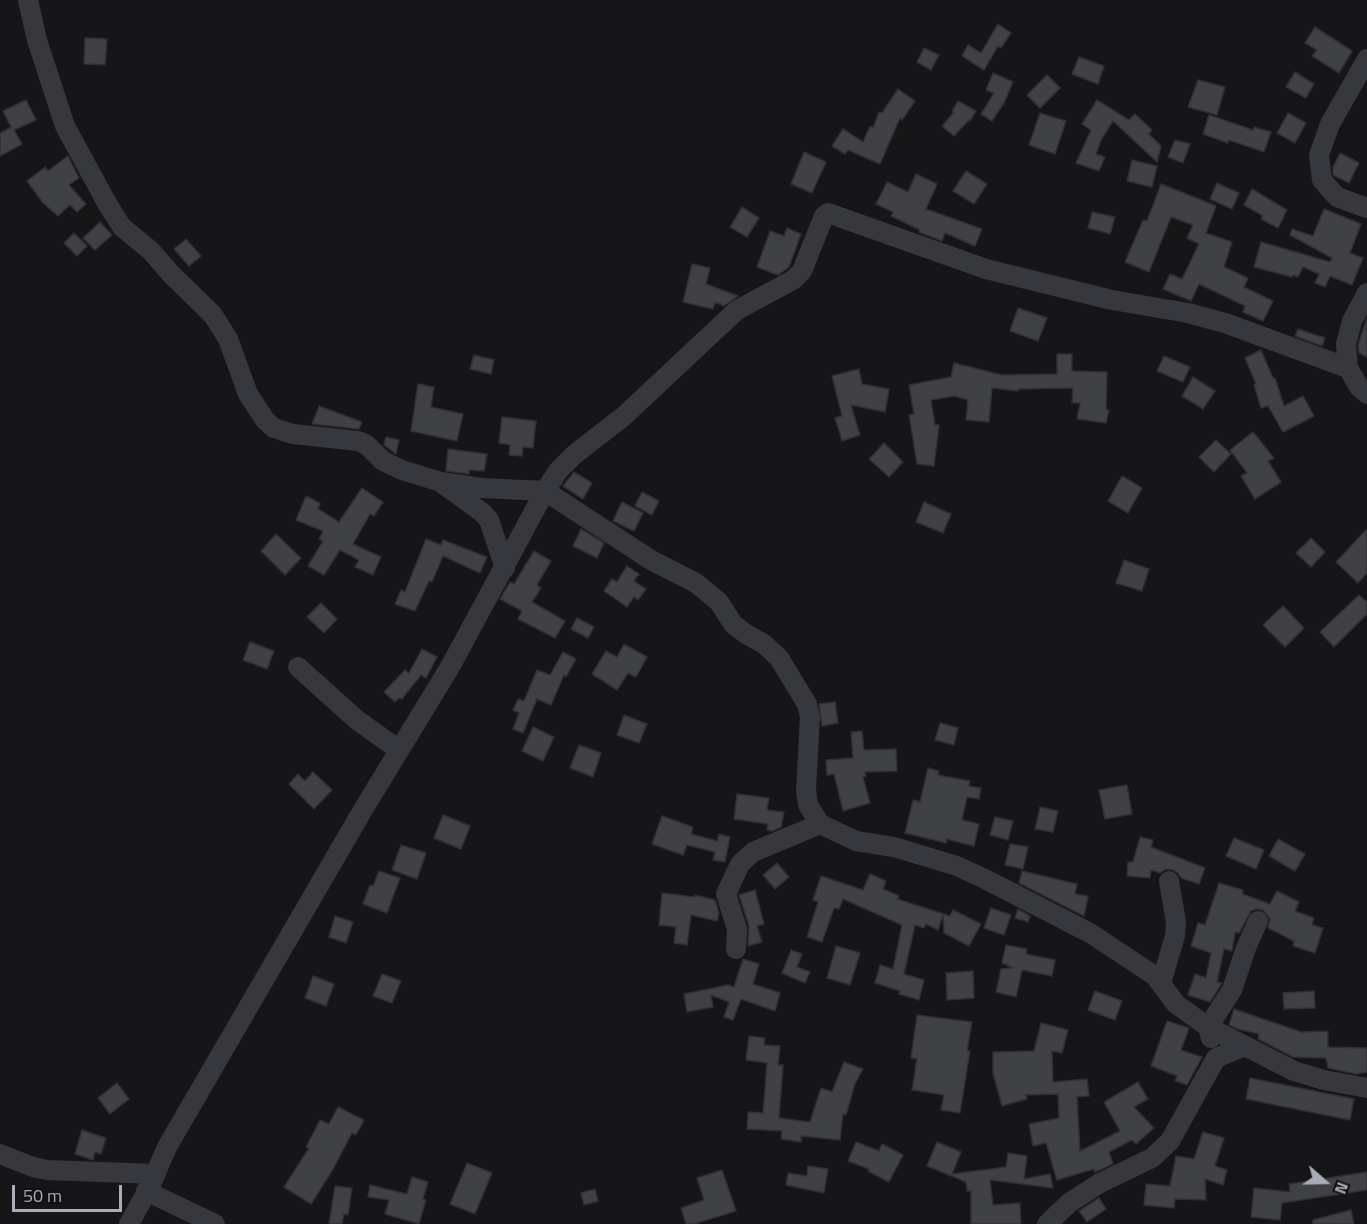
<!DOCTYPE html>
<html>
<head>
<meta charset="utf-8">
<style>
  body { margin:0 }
  #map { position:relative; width:1367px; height:1224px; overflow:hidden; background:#161618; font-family:"Titillium Web",sans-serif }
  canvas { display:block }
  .north { position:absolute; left:1295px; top:1152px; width:60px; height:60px; -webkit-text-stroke:4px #111113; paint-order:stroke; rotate:110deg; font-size:16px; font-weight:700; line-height:24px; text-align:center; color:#a8adb8 }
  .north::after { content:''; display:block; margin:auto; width:21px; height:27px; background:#a8adb8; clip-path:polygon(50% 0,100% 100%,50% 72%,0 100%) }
  .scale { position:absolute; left:12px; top:1185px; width:110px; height:27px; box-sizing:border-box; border:3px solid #a8adb8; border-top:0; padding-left:8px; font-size:18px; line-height:21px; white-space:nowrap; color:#a8adb8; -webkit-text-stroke:4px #111113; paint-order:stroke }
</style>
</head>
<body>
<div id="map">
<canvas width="1367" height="1224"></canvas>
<div class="north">N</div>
<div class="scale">50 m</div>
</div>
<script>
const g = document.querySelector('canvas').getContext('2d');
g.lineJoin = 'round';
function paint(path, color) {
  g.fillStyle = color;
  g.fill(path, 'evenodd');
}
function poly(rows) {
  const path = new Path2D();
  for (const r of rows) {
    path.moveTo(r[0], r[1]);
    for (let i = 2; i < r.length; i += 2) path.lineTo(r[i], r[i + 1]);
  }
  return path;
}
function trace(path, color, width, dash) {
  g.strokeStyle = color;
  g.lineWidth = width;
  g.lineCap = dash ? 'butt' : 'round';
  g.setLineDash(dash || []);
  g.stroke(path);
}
const building = poly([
  [998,24,1011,33,1001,48,998,46,984,70,962,56,968,45,981,53,998,24],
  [1315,27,1352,51,1339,73,1312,56,1317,50,1305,43,1315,27],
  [85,38,107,39,105,65,84,64,85,38],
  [924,48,939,55,931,70,917,62,924,48],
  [1079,57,1104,66,1098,84,1072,74,1079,57],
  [1295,72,1314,84,1306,98,1286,87,1295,72],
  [993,73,1013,82,1004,103,992,121,981,114,994,93,986,90,993,73],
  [1047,75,1060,88,1040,108,1027,95,1047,75],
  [1198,80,1225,87,1217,115,1188,107,1198,80],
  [898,89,915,101,902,120,900,118,880,164,848,150,845,154,832,146,843,129,863,142,870,126,873,128,879,112,882,113,898,89],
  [26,100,36,120,14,130,22,144,0,156,0,133,11,127,3,111,26,100],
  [1097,100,1129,120,1135,114,1152,130,1149,134,1161,146,1157,162,1113,121,1101,140,1096,154,1105,157,1099,171,1076,163,1091,130,1082,124,1097,100],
  [958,101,976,111,970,121,969,120,954,136,942,126,954,112,952,111,958,101],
  [1040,113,1066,121,1055,154,1029,145,1040,113],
  [1288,113,1306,123,1295,143,1277,133,1288,113],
  [1209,115,1253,130,1254,127,1271,132,1264,152,1229,140,1228,143,1203,134,1209,115],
  [1175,140,1190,144,1183,163,1168,157,1175,140],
  [804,152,826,162,812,193,791,184,804,152],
  [1340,153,1359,163,1349,183,1333,175,1333,167,1340,153],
  [68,156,79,178,69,185,86,204,77,212,70,205,58,216,43,203,27,181,45,167,48,171,68,156],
  [1132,160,1157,166,1152,187,1127,181,1132,160],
  [966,171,987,184,974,204,953,191,966,171],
  [916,174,937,184,926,209,982,229,975,246,945,233,942,241,919,232,920,230,891,216,893,212,876,204,887,182,908,192,916,174],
  [1217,183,1239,193,1232,209,1210,199,1217,183],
  [1161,184,1216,206,1206,233,1232,242,1224,267,1248,278,1244,287,1273,301,1263,321,1243,312,1245,306,1199,284,1191,301,1163,289,1170,274,1182,279,1199,244,1187,238,1193,225,1171,217,1149,272,1125,262,1143,220,1147,221,1161,184],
  [1252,189,1287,210,1278,228,1261,219,1263,216,1244,205,1252,189],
  [742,207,759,218,747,237,730,227,742,207],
  [1324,209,1361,224,1350,253,1363,258,1352,285,1330,276,1325,287,1315,283,1319,274,1303,267,1298,277,1293,275,1292,277,1254,267,1261,242,1330,262,1332,258,1290,235,1292,229,1313,236,1324,209],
  [1092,212,1115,217,1110,234,1088,228,1092,212],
  [100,222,112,235,95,250,83,238,100,222],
  [787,228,801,234,789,267,778,275,757,267,770,231,784,236,787,228],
  [74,233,87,246,77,256,64,243,74,233],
  [186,239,201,256,189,266,174,249,186,239],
  [692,264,710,268,706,284,738,296,724,306,715,302,713,309,683,302,692,264],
  [1018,308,1047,318,1038,341,1010,331,1018,308],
  [1367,318,1367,357,1359,353,1358,345,1367,318],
  [1298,329,1325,338,1322,346,1295,336,1298,329],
  [1261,350,1273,378,1275,378,1284,406,1303,396,1314,416,1283,432,1268,406,1261,408,1254,385,1256,384,1245,358,1261,350],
  [1057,354,1072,354,1072,371,1107,372,1106,410,1109,410,1106,423,1077,419,1080,403,1072,403,1073,388,1019,389,1018,391,992,388,989,422,966,420,968,400,954,396,931,400,935,425,939,425,934,466,917,464,909,415,914,414,909,385,951,377,954,363,1002,375,1057,374,1057,354],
  [474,355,494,360,491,374,470,369,474,355],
  [1164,356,1190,367,1183,382,1157,371,1164,356],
  [859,369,862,384,889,389,885,412,851,405,860,435,842,441,835,418,842,416,832,376,859,369],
  [1193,377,1215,391,1203,409,1182,396,1193,377],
  [418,384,434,387,431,407,463,414,457,441,411,431,418,384],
  [319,406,362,422,359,429,312,424,319,406],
  [502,417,536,421,533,448,523,447,522,456,509,455,510,445,499,443,502,417],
  [1253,432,1274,458,1268,461,1281,482,1255,499,1241,476,1247,473,1230,450,1253,432],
  [386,437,399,440,396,454,384,445,386,437],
  [1216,440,1231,454,1214,472,1199,457,1216,440],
  [884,443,903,462,889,477,869,459,884,443],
  [448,449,487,454,484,471,469,470,469,474,446,471,448,449],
  [574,472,592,483,583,499,563,486,574,472],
  [1122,476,1142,488,1128,513,1108,501,1122,476],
  [362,488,383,502,374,516,370,514,353,544,381,557,373,575,355,567,359,560,340,550,324,575,308,566,323,541,319,539,323,531,296,520,306,496,320,503,318,509,339,522,362,488],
  [642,492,659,501,652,515,635,506,642,492],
  [622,502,643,513,634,531,613,521,622,502],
  [924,502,951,514,943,533,916,522,924,502],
  [581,529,604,543,597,558,573,546,581,529],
  [1367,529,1367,573,1358,583,1336,562,1367,529],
  [276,534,301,558,285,575,261,551,276,534],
  [1311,538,1325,552,1311,567,1296,553,1311,538],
  [426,539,441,545,443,540,487,557,480,573,443,556,432,582,429,581,415,611,395,604,401,590,405,592,426,539],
  [534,551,551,561,537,585,541,588,532,602,565,621,555,638,518,619,522,611,500,599,510,582,514,584,534,551],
  [1124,560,1149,569,1142,591,1116,583,1124,560],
  [627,566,639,574,634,581,646,589,638,600,634,597,627,607,604,591,612,579,617,582,627,566],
  [1359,595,1367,602,1367,614,1334,647,1320,632,1359,595],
  [321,603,337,619,324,633,307,617,321,603],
  [1283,606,1304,628,1285,647,1263,625,1283,606],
  [577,618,594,627,588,638,571,629,577,618],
  [250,642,274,651,267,669,243,660,250,642],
  [624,644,647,657,636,677,628,673,617,690,592,674,606,651,617,657,624,644],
  [422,649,437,657,426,678,421,675,402,699,399,698,395,702,384,692,405,670,409,673,422,649],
  [563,652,576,659,566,677,564,675,551,705,537,699,523,733,513,729,519,713,513,710,518,699,524,701,537,670,550,675,563,652],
  [835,702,838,723,822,726,819,704,835,702],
  [624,715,647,724,639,743,617,735,624,715],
  [940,723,958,728,954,745,935,740,940,723],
  [533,727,554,737,543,761,522,751,533,727],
  [862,731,864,750,896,749,897,771,865,772,866,776,863,777,870,803,843,811,834,774,827,775,826,760,853,758,851,732,862,731],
  [579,745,601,753,593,777,570,768,579,745],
  [928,768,939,771,938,775,970,781,969,786,981,788,979,799,967,797,962,820,979,824,974,846,947,839,946,843,905,833,913,800,920,802,928,768],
  [313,772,332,790,314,809,289,784,298,774,305,781,313,772],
  [1127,785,1132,814,1105,819,1099,790,1127,785],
  [737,794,769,798,767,810,784,812,781,827,772,831,767,830,768,824,734,819,737,794],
  [1040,807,1058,811,1053,832,1035,829,1040,807],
  [443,815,470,826,461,849,434,838,443,815],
  [662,816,693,827,691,834,717,841,719,834,730,837,725,862,713,860,715,852,687,845,683,855,652,844,662,816],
  [995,817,1013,821,1008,840,990,835,995,817],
  [1140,837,1153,840,1151,847,1205,868,1199,884,1181,878,1178,873,1173,870,1166,869,1160,873,1151,870,1150,878,1127,876,1128,862,1133,862,1140,837],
  [1234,838,1264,850,1256,869,1226,856,1234,838],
  [1278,839,1305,854,1295,871,1269,856,1278,839],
  [1010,844,1028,847,1023,869,1005,865,1010,844],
  [401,845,426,853,417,879,392,870,401,845],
  [777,863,789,877,775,889,763,875,777,863],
  [379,871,400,878,387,913,363,904,370,885,373,886,379,871],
  [1022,871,1077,884,1075,894,1088,896,1084,916,1019,883,1022,871],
  [870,874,886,881,883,889,899,896,897,899,950,916,953,910,981,924,969,946,944,933,943,915,938,930,926,924,924,928,915,925,904,974,924,980,919,1000,899,994,900,991,875,983,880,965,893,969,902,925,843,899,839,909,834,908,822,942,807,937,818,902,813,900,821,876,863,890,870,874],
  [1219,883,1243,890,1242,894,1270,904,1277,891,1299,902,1295,911,1314,918,1312,925,1323,928,1315,953,1293,946,1294,941,1268,928,1270,919,1263,910,1257,909,1251,911,1239,933,1235,932,1232,951,1224,949,1217,982,1222,983,1210,1002,1188,995,1195,974,1206,978,1211,953,1191,946,1198,923,1205,925,1219,883],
  [755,890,764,924,757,926,762,942,748,946,749,926,739,895,755,890],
  [662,893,695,897,695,895,715,900,719,913,717,921,691,915,687,945,674,943,676,927,659,925,662,893],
  [991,908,1011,915,1004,935,984,928,991,908],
  [1018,909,1030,916,1028,922,1015,918,1018,909],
  [335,916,353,922,346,943,329,937,335,916],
  [1006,945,1027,949,1026,954,1055,960,1052,976,1022,970,1016,997,996,992,1001,969,1013,968,1002,963,1006,945],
  [836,946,860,953,850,985,827,978,836,946],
  [791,950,802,954,797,967,810,972,805,983,782,973,791,950],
  [743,959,759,964,753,984,780,993,775,1011,741,999,733,1020,724,1017,729,1002,711,995,713,1007,687,1012,684,994,728,985,734,987,743,959],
  [973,971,974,998,947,1000,946,973,973,971],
  [382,974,401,981,392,1003,373,996,382,974],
  [313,976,334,984,326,1006,305,998,313,976],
  [1095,991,1122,1001,1115,1020,1088,1010,1095,991],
  [1314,991,1315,1008,1284,1009,1283,993,1314,991],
  [1234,1009,1301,1032,1328,1031,1328,1047,1367,1048,1367,1072,1356,1074,1328,1068,1326,1058,1293,1057,1258,1039,1259,1034,1238,1029,1229,1025,1234,1009],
  [917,1015,972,1022,967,1051,970,1051,960,1113,941,1110,944,1095,912,1090,917,1059,911,1058,917,1015],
  [1167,1021,1189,1028,1181,1050,1202,1057,1187,1085,1175,1081,1177,1076,1151,1066,1167,1021],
  [1041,1023,1068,1030,1062,1053,1052,1051,1053,1082,1087,1079,1089,1096,1077,1097,1080,1151,1120,1131,1104,1102,1138,1082,1148,1099,1134,1107,1154,1128,1136,1144,1132,1140,1109,1152,1113,1164,1095,1172,1094,1169,1057,1180,1046,1143,1033,1146,1029,1124,1059,1118,1058,1094,1026,1095,1027,1099,1002,1106,993,1073,993,1052,1034,1051,1041,1023],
  [749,1036,765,1038,764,1045,780,1046,778,1065,783,1065,779,1118,810,1122,821,1088,832,1092,844,1062,863,1069,855,1084,846,1115,843,1114,840,1140,801,1136,801,1142,781,1139,782,1131,747,1129,748,1112,763,1113,767,1063,746,1060,749,1036],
  [1250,1078,1354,1099,1350,1120,1246,1099,1250,1078],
  [117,1083,129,1099,110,1114,98,1098,117,1083],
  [338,1107,364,1120,356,1135,352,1133,332,1171,311,1204,284,1187,309,1148,306,1147,320,1120,329,1124,338,1107],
  [82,1130,106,1138,101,1154,95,1152,93,1160,75,1154,82,1130],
  [1203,1132,1224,1138,1215,1166,1227,1170,1223,1185,1205,1179,1206,1200,1175,1199,1174,1208,1144,1205,1146,1184,1170,1186,1176,1156,1194,1159,1203,1132],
  [856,1142,879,1151,882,1144,903,1155,889,1182,868,1171,869,1169,848,1161,856,1142],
  [937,1142,961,1152,952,1174,1006,1167,1008,1153,1027,1156,1024,1179,1050,1174,1053,1188,990,1180,993,1205,1020,1203,1021,1224,971,1224,971,1191,967,1191,966,1182,927,1166,937,1142],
  [467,1163,492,1173,475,1214,450,1204,467,1163],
  [808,1166,828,1169,824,1193,786,1185,788,1173,807,1176,808,1166],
  [722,1170,736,1211,694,1224,686,1224,681,1208,704,1200,697,1178,722,1170],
  [1367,1172,1367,1190,1282,1203,1280,1220,1251,1217,1254,1188,1290,1192,1289,1184,1367,1172],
  [412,1177,428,1182,423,1199,426,1200,419,1224,385,1214,389,1200,368,1197,370,1185,407,1194,412,1177],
  [335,1186,352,1188,348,1215,344,1214,342,1224,329,1224,335,1186],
  [595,1189,598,1201,584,1205,581,1193,595,1189],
  [1099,1198,1106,1209,1087,1222,1079,1211,1099,1198],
  [1351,1210,1354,1224,1313,1224,1313,1220,1351,1210]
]);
paint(building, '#404145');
trace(building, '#303034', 1.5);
trace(poly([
  [28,0,37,40,65,126,108,205,122,227,151,251,171,274,213,315,228,339,248,394,265,420,274,428,293,434,358,441,367,445,383,461,402,470,441,482,482,488,545,491,651,560,696,583,719,602,733,624,746,634,764,644,779,658,807,704,810,717,806,790,808,805,820,824,856,841,894,847,957,866,985,879,1090,933,1155,976,1176,1004,1208,1027,1294,1071,1324,1080,1367,1088],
  [1367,59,1330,124,1319,155,1322,180,1337,197,1367,208],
  [1367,293,1352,321,1346,344,1348,368,1359,387,1367,394],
  [443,484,483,513,489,520,505,568],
  [298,667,357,720,399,750],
  [736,949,737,929,726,894,740,864,753,852,820,824],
  [1161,983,1175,936,1176,922,1169,881],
  [1211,1038,1208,1027,1232,990,1246,948,1258,921],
  [0,1154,33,1167,47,1170,156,1174],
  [146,1191,215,1224],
  [129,1224,151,1184,167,1147,364,808,450,667,545,491,558,471,575,454,624,416,737,310,793,280,802,271,824,216,828,213,986,269,1112,300,1188,313,1225,323,1348,368],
  [1047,1224,1069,1203,1100,1183,1152,1158,1170,1141,1216,1058,1245,1046]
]), '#37383d', 20);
</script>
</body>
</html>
